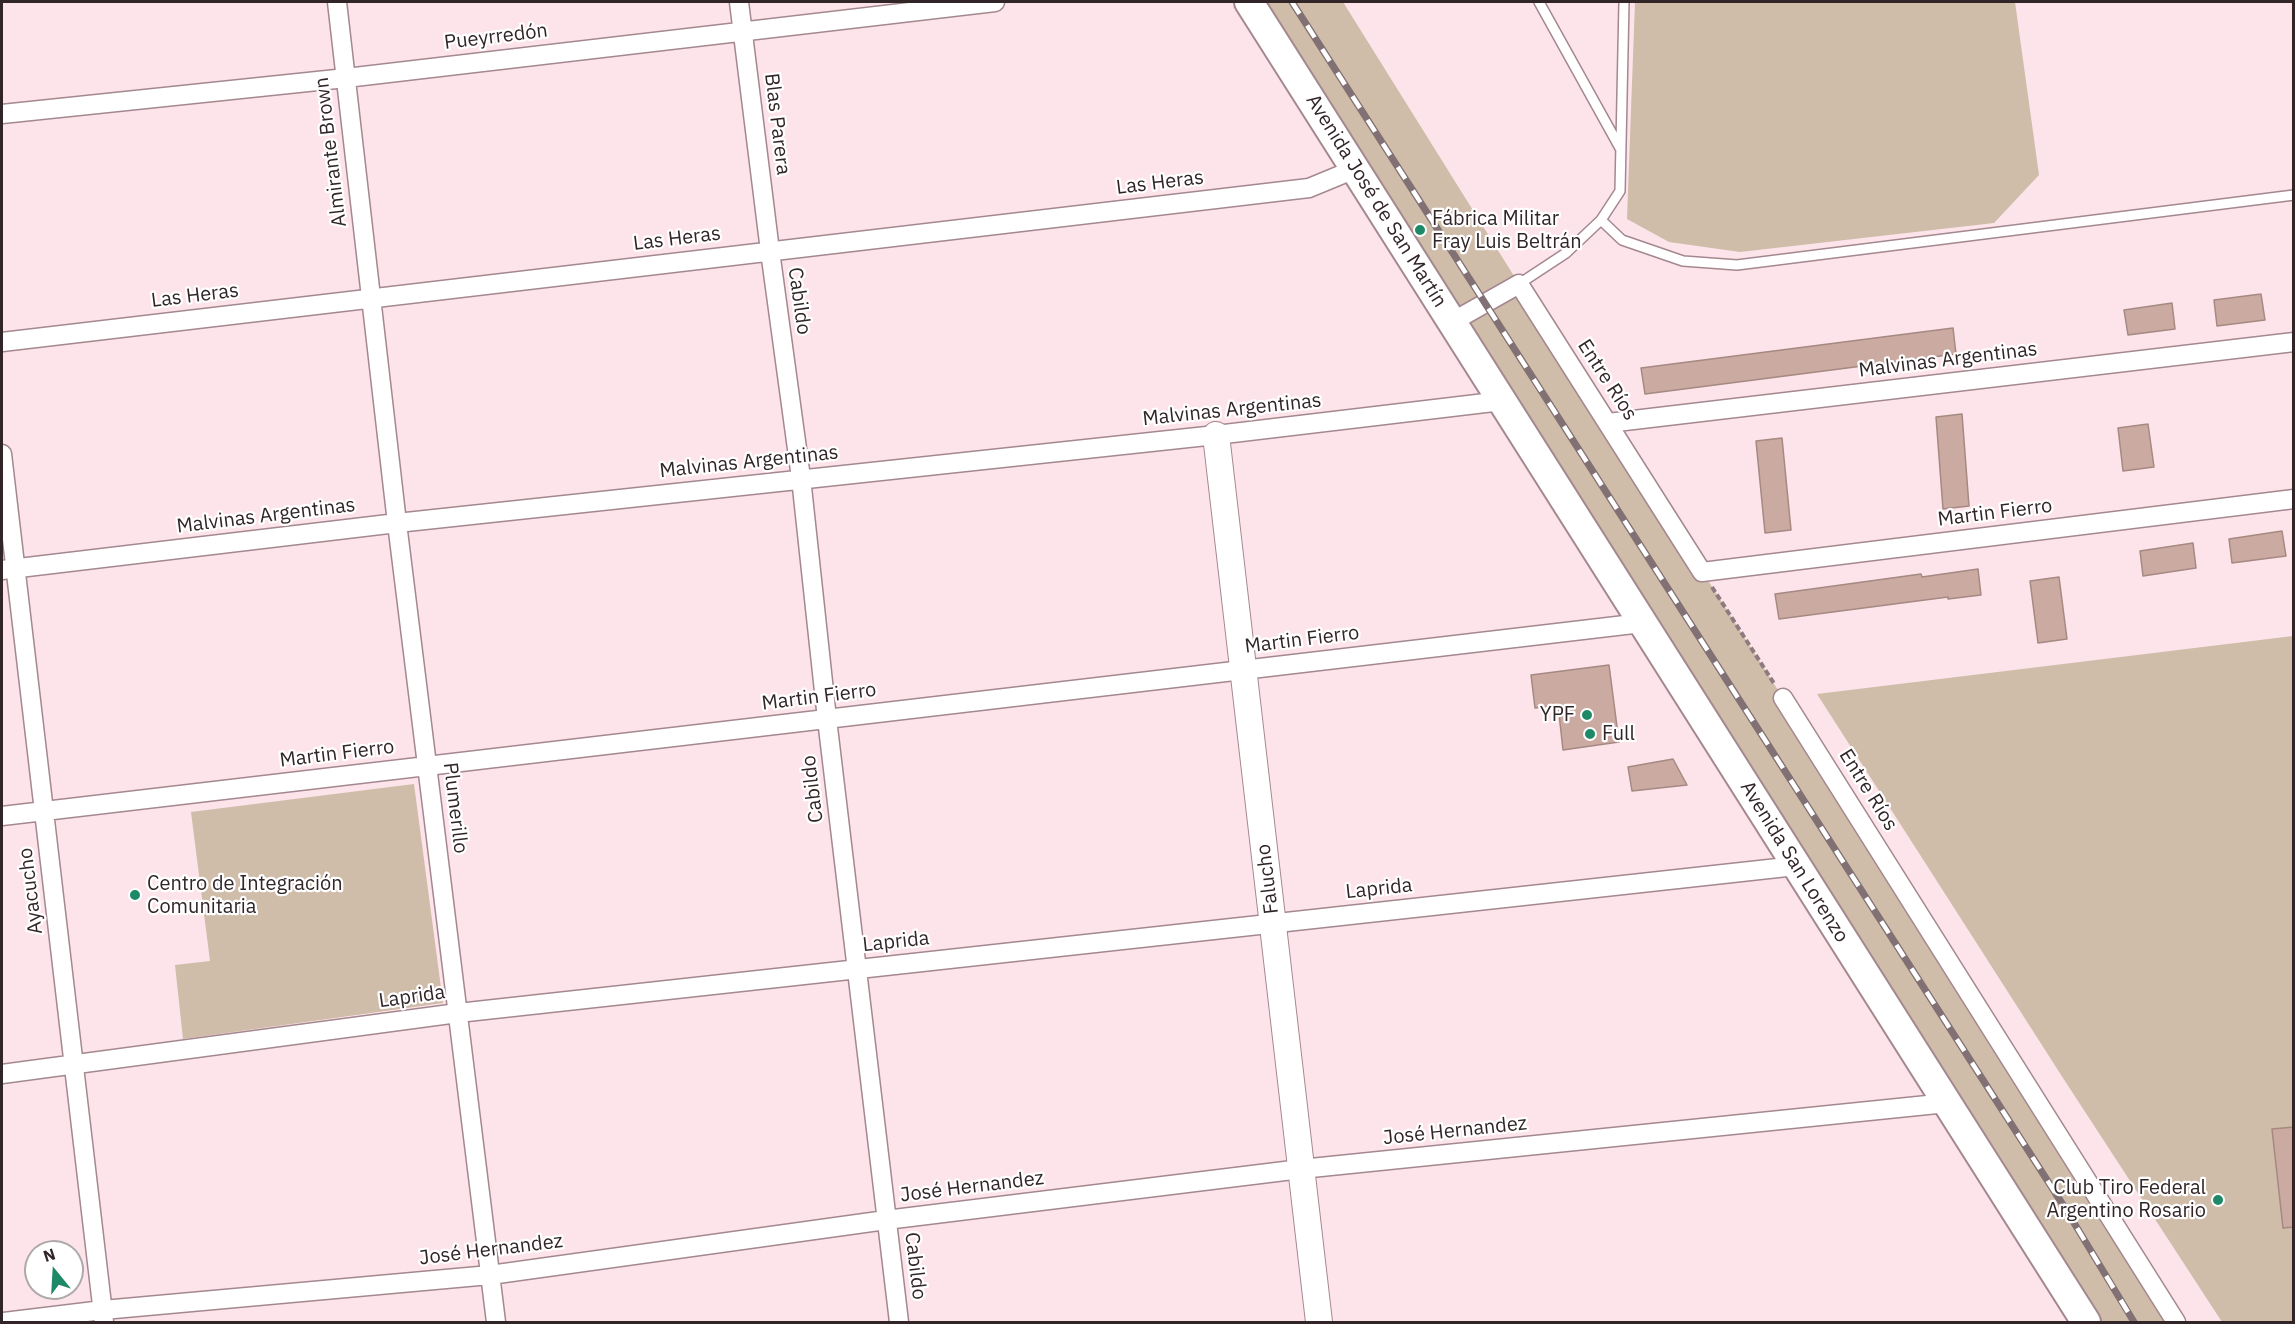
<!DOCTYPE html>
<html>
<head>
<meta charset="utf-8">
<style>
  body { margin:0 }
  #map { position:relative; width:2295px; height:1324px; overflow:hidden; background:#fde4ea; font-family:"IBM Plex Sans",sans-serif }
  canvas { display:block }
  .frame { position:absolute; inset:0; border:3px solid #312528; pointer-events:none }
  .north { position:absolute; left:24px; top:1240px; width:60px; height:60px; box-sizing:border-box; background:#fff; border:2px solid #ada8a9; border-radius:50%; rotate:342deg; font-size:16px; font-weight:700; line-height:24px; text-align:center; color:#312528 }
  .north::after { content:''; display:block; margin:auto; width:21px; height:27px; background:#1e8966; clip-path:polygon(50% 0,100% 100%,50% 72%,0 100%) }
</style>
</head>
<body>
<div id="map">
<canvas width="2295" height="1324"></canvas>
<div class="frame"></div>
<div class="north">N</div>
</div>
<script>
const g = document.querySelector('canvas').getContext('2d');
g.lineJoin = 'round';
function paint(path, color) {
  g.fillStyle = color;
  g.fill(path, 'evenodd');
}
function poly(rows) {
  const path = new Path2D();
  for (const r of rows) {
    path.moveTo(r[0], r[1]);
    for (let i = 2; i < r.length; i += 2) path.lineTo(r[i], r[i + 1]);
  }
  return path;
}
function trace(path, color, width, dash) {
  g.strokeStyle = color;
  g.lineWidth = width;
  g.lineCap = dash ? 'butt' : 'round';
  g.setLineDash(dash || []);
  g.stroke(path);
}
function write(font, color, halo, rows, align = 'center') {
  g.font = font + ' "IBM Plex Sans",sans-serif';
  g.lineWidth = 4.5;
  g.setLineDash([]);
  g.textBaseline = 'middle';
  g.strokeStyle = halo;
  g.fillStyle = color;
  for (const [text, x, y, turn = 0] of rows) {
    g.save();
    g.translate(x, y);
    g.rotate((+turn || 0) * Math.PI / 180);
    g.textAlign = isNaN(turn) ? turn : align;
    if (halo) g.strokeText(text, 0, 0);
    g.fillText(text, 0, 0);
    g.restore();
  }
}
paint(poly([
  [1249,2,1343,2,1519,284,1783,698,2176,1322,2086,1322],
  [1635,2,2015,2,2039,175,1994,223,1740,252,1669,242,1627,219],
  [2293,636,2293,1322,2222,1322,2063,1078,1817,694],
  [414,784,443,1003,183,1039,175,965,210,961,191,812]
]), '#cfbca9');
const building = poly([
  [2261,294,2265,320,2217,326,2214,300,2261,294],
  [2172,303,2175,329,2128,335,2124,310,2172,303],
  [1953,328,1956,354,1645,394,1641,368,1953,328],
  [1962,414,1969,506,1943,509,1936,417,1962,414],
  [2148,424,2154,467,2123,471,2118,428,2148,424],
  [1782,438,1791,530,1765,533,1756,441,1782,438],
  [2282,531,2286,556,2232,563,2229,539,2282,531],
  [2193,543,2196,568,2143,576,2140,551,2193,543],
  [1978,569,1981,595,1948,599,1948,597,1779,619,1775,594,1921,574,1922,577,1978,569],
  [2059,577,2067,639,2038,643,2030,581,2059,577],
  [1609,665,1619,742,1563,750,1558,705,1535,708,1531,675,1609,665],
  [1673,759,1687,785,1632,791,1628,767,1673,759],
  [2294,1127,2294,1227,2283,1228,2272,1129,2294,1127]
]);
paint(building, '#cbaaa2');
trace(building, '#a58982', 1.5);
const lane = poly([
  [1539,2,1620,148],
  [1601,220,1622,240,1683,261,1737,265,2294,195],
  [1519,284,1566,253,1601,220,1620,191,1624,2]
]);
const street = poly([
  [337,2,397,523,496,1322],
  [739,2,770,251,801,478,827,719,899,1322],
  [2,114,346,78,995,2],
  [1452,322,1519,284,1702,572,2294,499],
  [2,342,1309,188,1355,169],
  [1608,423,2294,342],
  [2,454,104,1322],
  [2,570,397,523,1216,435,1502,401],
  [1783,698,2176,1322],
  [2,816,1642,623],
  [2,1074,458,1013,1796,866],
  [4,1322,103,1310,490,1275,886,1220,1301,1169,1947,1103]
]);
const secondary = poly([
  [1216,435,1319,1322]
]);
const primary = poly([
  [1249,2,2086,1322]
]);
trace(lane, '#a4888f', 12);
trace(street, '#a4888f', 21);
trace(secondary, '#a4888f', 28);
trace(primary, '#a4888f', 32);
trace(poly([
  [1712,587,1775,685]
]), '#8d7b80', 4, [6, 3]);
trace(lane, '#fff', 9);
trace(street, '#fff', 18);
trace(secondary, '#fff', 26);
trace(primary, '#fff', 28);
const rail = poly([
  [1292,2,2065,1208,2134,1322]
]);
trace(rail, '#817074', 7);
trace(rail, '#fff', 4.5, [14]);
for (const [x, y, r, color] of [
  [1420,230,6,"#1e8966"],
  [1587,715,6,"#1e8966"],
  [1590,734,6,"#1e8966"],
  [135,895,6,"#1e8966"],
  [2218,1200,6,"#1e8966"]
]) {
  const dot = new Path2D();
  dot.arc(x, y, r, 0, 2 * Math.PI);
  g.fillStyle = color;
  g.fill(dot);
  trace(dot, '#fff', 2);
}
write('20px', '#312528', '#fff', [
  ["Pueyrredón",496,37,-7],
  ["Blas Parera",777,124,83],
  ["Almirante Brown",331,152,-97],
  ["Las Heras",1160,183,-7],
  ["Avenida José de San Martín",1376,201,58],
  ["Las Heras",677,239,-7],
  ["Las Heras",195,296,-7],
  ["Cabildo",799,301,82],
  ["Malvinas Argentinas",1948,360,-7],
  ["Entre Ríos",1607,380,57],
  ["Malvinas Argentinas",1232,410,-6],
  ["Malvinas Argentinas",749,462,-6],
  ["Martin Fierro",1995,513,-7],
  ["Malvinas Argentinas",266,516,-7],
  ["Martin Fierro",1302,640,-7],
  ["Martin Fierro",819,697,-7],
  ["Martin Fierro",337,754,-7],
  ["Cabildo",813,789,-97],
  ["Entre Ríos",1868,790,58],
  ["Plumerillo",455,808,83],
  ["Avenida San Lorenzo",1794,862,58],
  ["Falucho",1268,879,-97],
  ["Laprida",1379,889,-6],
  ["Ayacucho",31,891,-97],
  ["Laprida",896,942,-6],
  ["Laprida",412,997,-8],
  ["José Hernandez",1455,1131,-6],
  ["José Hernandez",972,1187,-7],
  ["José Hernandez",491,1250,-7],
  ["Cabildo",915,1266,83]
]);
write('20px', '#312528', '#fff', [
  ["Fábrica Militar",1432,219],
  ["Fray Luis Beltrán",1432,242],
  ["YPF",1575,715,"right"],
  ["Full",1602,734],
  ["Centro de Integración",147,884],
  ["Comunitaria",147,907],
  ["Club Tiro Federal",2206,1188,"right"],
  ["Argentino Rosario",2206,1211,"right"]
], 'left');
</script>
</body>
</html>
